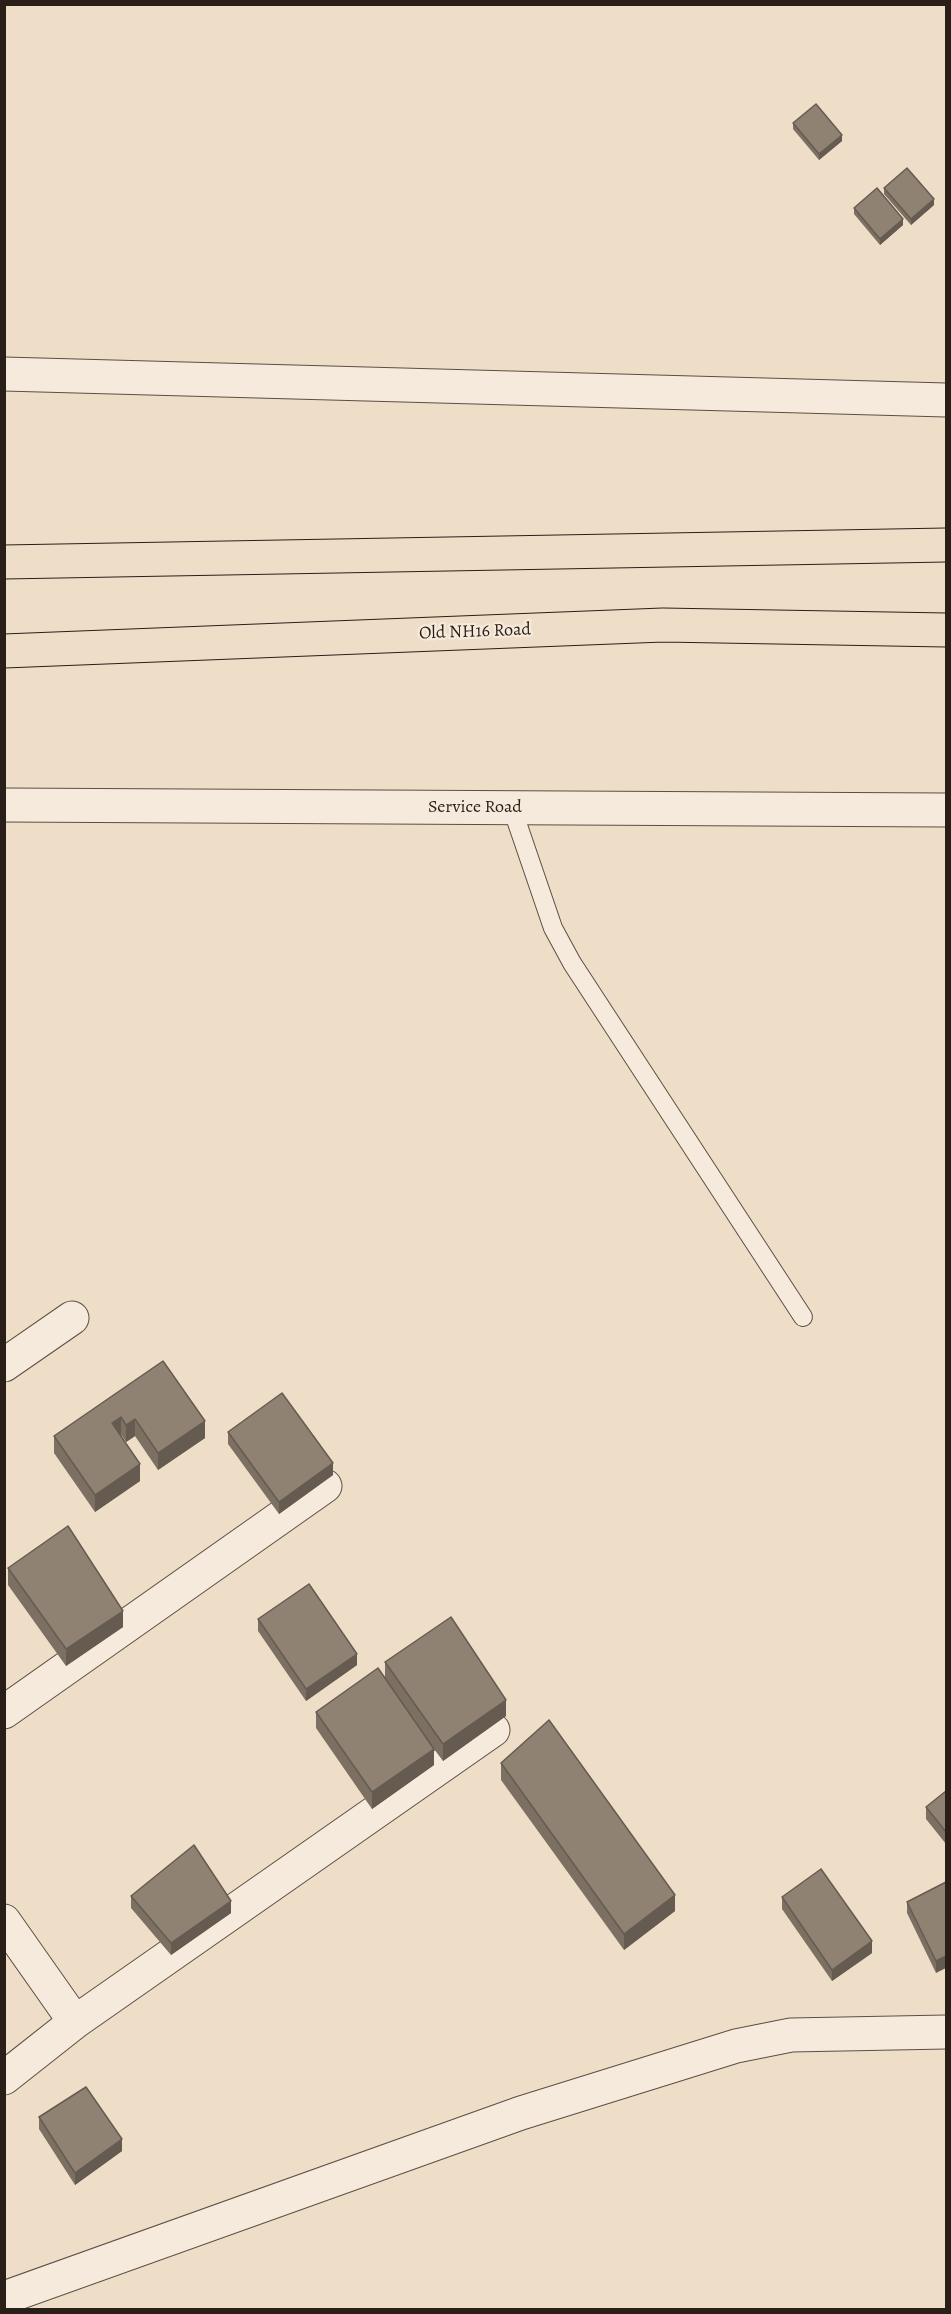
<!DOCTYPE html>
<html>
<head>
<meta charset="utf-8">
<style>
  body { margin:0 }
  #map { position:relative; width:951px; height:2314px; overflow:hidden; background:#efdec7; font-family:Alegreya,serif }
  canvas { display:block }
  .frame { position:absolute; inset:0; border:6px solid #2a1e19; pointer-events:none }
</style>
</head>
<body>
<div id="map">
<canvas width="951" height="2314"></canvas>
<div class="frame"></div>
</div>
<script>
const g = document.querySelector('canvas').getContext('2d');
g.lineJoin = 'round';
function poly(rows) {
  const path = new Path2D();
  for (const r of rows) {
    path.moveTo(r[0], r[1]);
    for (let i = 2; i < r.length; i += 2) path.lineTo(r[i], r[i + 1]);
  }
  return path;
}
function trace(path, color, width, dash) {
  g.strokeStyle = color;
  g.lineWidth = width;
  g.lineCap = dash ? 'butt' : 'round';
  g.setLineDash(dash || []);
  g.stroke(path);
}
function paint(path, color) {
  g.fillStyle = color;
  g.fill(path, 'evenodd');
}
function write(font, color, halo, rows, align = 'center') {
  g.font = font + ' Alegreya,serif';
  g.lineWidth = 4.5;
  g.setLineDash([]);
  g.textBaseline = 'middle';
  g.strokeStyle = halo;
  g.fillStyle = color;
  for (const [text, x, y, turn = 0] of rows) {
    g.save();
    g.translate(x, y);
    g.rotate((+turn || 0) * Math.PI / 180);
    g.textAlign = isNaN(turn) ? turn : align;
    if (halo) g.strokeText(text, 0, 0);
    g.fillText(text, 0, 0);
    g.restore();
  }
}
const service = poly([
  [512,808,553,928,572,963,803,1317]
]);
const minor = poly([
  [4,1365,72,1318],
  [4,1712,325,1486],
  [4,1921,75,2022],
  [4,2078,75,2022,493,1730]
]);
const tertiary = poly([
  [4,374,946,400],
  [4,805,946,810],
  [4,2298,521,2113,736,2046,791,2035,946,2032]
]);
const primary = poly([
  [4,562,946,545],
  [4,651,663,625,946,630]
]);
trace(service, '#5b4e44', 20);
trace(minor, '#5b4e44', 35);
trace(tertiary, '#5b4e44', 35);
trace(primary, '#2a1e19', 35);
trace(service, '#f5eadb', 18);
trace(minor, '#f5eadb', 33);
trace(tertiary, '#f5eadb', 33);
trace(primary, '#efdec7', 33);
paint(poly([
  [793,123,842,141,819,160,793,129],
  [884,188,934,205,911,225,884,194],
  [854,208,903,225,880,245,854,214],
  [163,1361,205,1438,158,1470,135,1436,126,1442,121,1434,140,1481,95,1512,54,1453,54,1436],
  [228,1432,333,1475,279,1514,228,1444],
  [8,1568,123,1627,66,1666,8,1585],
  [258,1619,357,1665,306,1701,258,1631],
  [385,1662,506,1716,443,1761,434,1749,434,1765,372,1809,316,1728,316,1712,385,1678],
  [501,1763,675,1911,624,1950,501,1780],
  [946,1791,946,1844,926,1819,926,1807],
  [946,1882,936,1973,907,1913,907,1902],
  [131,1896,231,1913,171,1955,131,1908],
  [782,1897,872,1953,832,1981,782,1909],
  [39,2117,122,2151,75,2185,39,2129]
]), '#7c7063');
paint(poly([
  [842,135,842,141,819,160,819,154],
  [934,199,934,205,911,225,911,219],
  [903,219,903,225,880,245,880,239],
  [121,1417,121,1434,112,1440,112,1423],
  [135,1419,135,1436,126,1442,126,1425],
  [205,1421,205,1438,158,1470,158,1453],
  [333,1463,333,1475,279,1514,279,1502],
  [140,1464,140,1481,95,1512,95,1495],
  [123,1611,123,1627,66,1666,66,1649],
  [357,1654,357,1665,306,1701,306,1689],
  [506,1700,506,1716,443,1761,443,1744],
  [434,1749,434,1765,372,1809,372,1792],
  [675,1895,675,1911,624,1950,624,1934],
  [231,1901,231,1913,171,1955,171,1943],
  [872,1941,872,1953,832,1981,832,1970],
  [946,1956,946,1968,936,1973,936,1961],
  [122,2139,122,2151,75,2185,75,2173]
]), '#655b50');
const building = poly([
  [816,104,842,135,819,154,793,123,816,104],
  [907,168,934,199,911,219,884,188,907,168],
  [877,188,903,219,880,239,854,208,877,188],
  [163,1361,205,1421,158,1453,135,1419,126,1425,121,1417,112,1423,140,1464,95,1495,54,1436,163,1361],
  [282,1393,333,1463,279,1502,228,1432,282,1393],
  [68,1526,123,1611,66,1649,8,1568,68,1526],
  [309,1584,357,1654,306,1689,258,1619,309,1584],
  [451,1617,506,1700,443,1744,385,1662,451,1617],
  [378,1668,434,1749,372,1792,316,1712,378,1668],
  [549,1720,675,1895,624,1934,501,1763,549,1720],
  [946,1791,946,1832,926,1807,946,1791],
  [194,1845,231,1901,171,1943,131,1896,194,1845],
  [821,1869,872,1941,832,1970,782,1897,821,1869],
  [946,1882,946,1956,936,1961,907,1902,946,1882],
  [86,2087,122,2139,75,2173,39,2117,86,2087]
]);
paint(building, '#908273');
trace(building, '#655b50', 1.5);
write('18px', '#2a1e19', '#f5eadb', [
  ["Old NH16 Road",475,632,-2],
  ["Service Road",475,808]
]);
</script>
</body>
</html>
